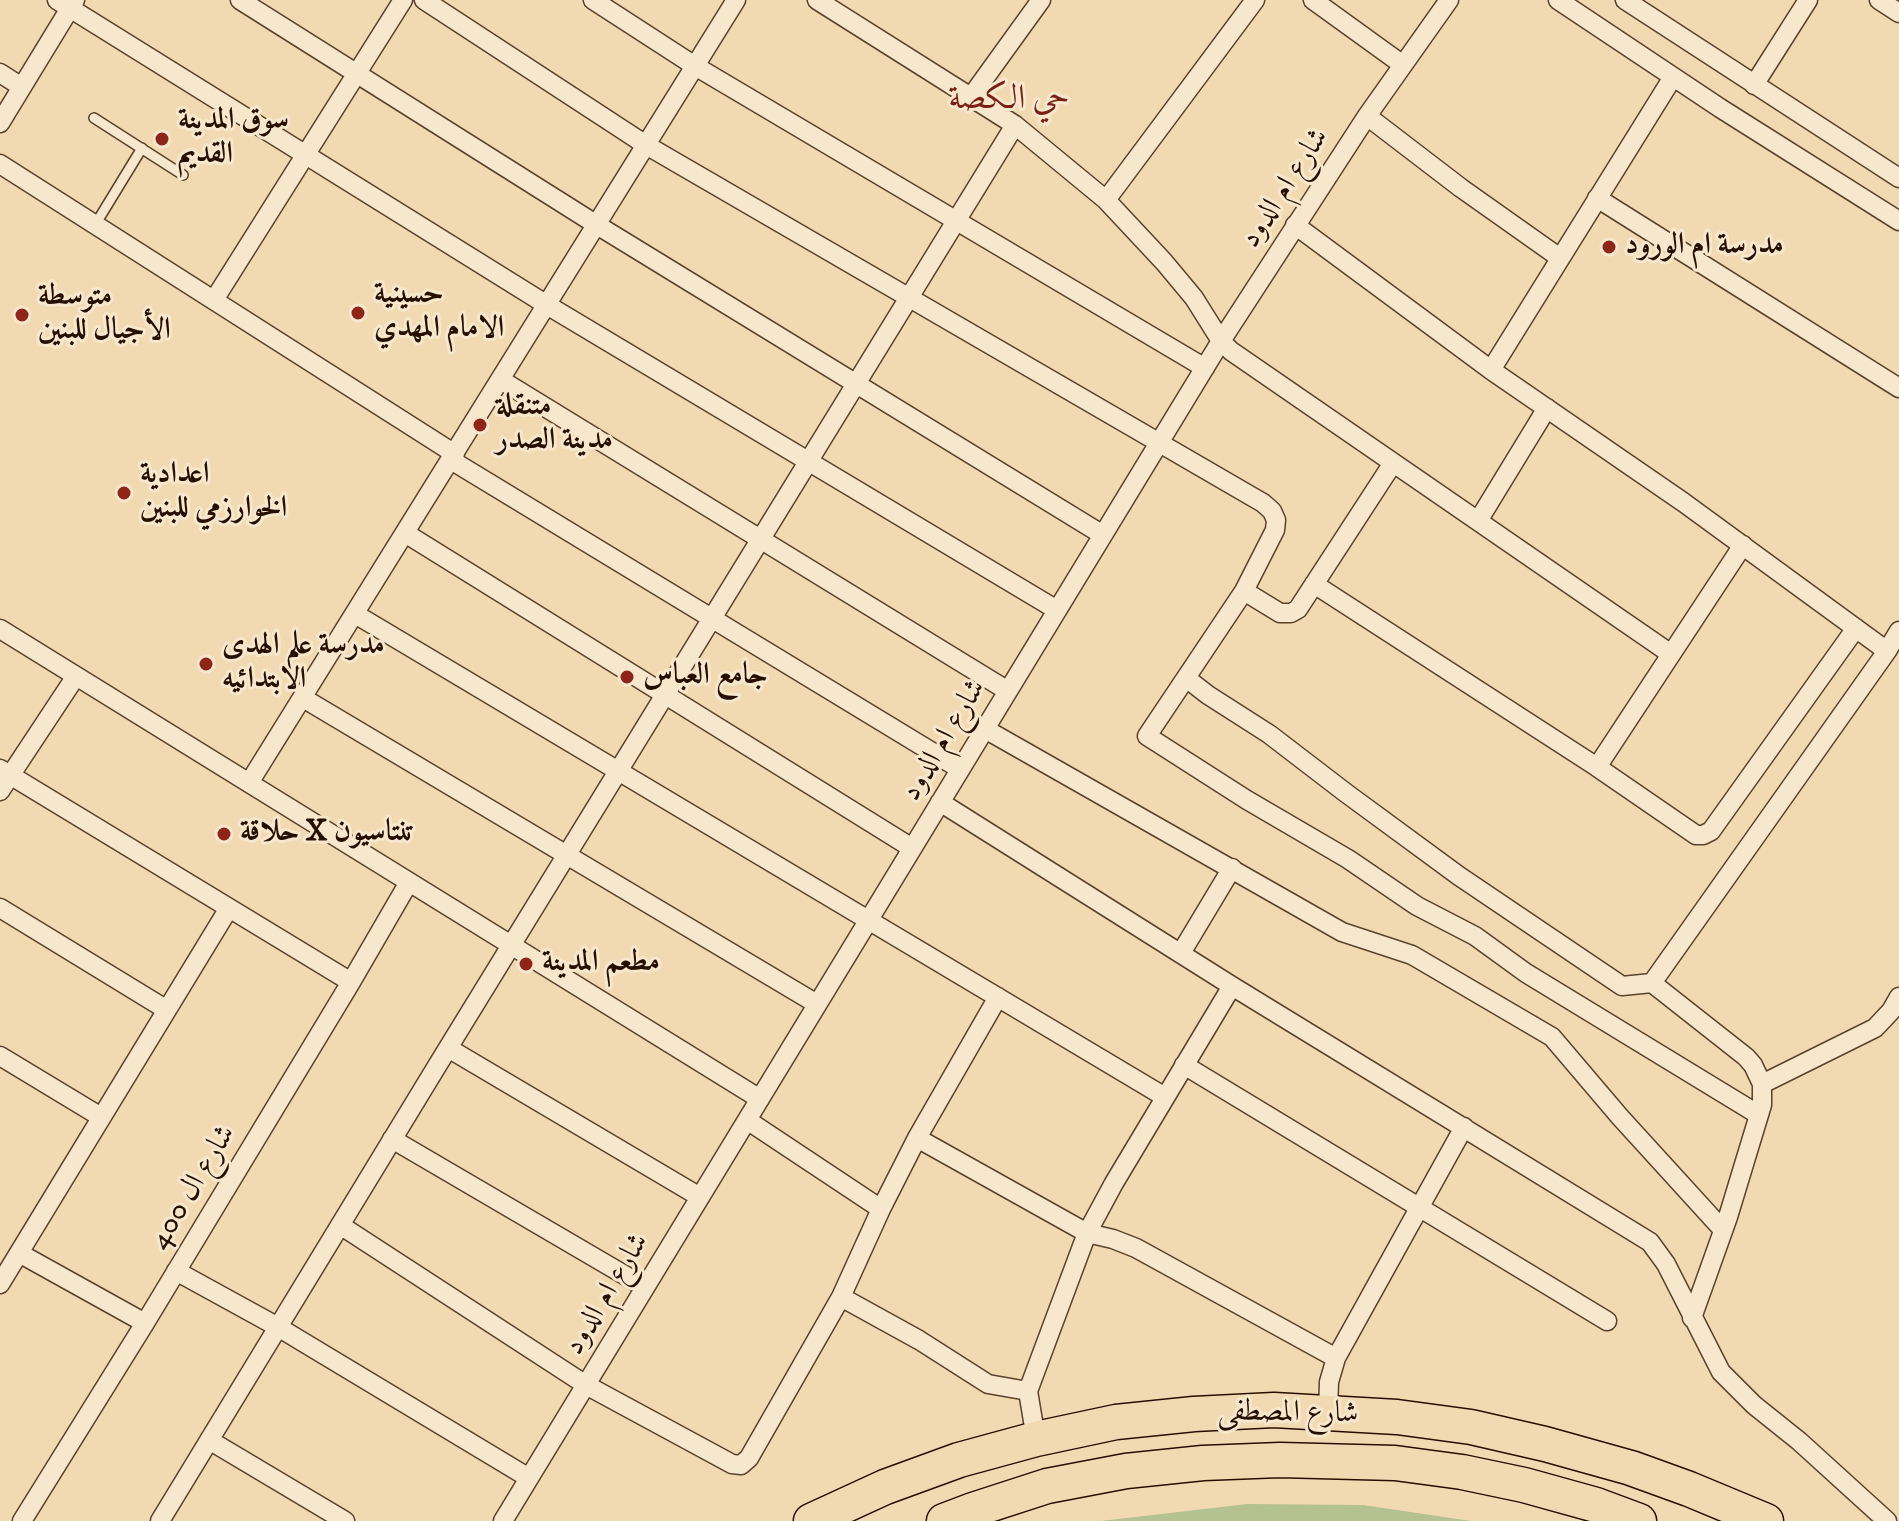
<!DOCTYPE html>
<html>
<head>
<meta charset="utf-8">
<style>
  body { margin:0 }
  canvas { display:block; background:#f1dab2 }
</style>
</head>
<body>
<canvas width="1899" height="1521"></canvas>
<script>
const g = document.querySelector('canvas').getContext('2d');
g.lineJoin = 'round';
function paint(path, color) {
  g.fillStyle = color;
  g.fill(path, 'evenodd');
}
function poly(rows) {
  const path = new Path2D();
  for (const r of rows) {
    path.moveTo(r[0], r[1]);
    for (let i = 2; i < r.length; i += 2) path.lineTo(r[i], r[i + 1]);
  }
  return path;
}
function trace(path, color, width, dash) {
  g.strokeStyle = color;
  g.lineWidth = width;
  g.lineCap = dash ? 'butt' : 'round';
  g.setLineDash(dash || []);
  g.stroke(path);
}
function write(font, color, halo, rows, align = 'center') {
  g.font = font + ' "IM FELL DW Pica",Amiri,serif';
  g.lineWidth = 6;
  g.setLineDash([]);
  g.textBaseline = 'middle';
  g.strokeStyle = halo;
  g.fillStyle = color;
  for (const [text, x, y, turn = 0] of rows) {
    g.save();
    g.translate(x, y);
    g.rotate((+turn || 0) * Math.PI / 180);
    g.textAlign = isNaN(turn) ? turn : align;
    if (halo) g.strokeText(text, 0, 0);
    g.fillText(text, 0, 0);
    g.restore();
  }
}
paint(poly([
  [1247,1504,1363,1505,1471,1521,1101,1521]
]), '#b4c191');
const lane = poly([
  [94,118,183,175],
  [95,225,142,148]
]);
const street = poly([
  [57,0,547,305,1057,610],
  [240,0,597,225,1103,535],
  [424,0,646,145,1263,503,1272,511,1276,520,1275,530,1244,591,1147,736,1247,800,1348,859,1417,906,1475,936,1526,973,1759,1115],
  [593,0,695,66,1205,368],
  [817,0,1015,125,1106,200,1164,262,1194,298,1221,341,1231,351,1671,654],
  [1313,0,1403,65],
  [1558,0,1720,108,1899,221],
  [1625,0,1899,178],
  [1879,0,1899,13],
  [0,73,22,87],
  [1754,85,1808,0],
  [971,97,1041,0],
  [1367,116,1461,188,1560,258],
  [0,123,75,0],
  [0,164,455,454],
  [1597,198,1899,388],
  [1106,200,1255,0],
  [1295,225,1491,370,1683,502,1887,651],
  [214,300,403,0],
  [1491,370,1673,77],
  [501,380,1008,691],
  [451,460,960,769],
  [1478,521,1547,408],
  [405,533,912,848],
  [1314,584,1597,767,1696,835,1703,835,1711,831,1856,628],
  [1244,591,1280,613,1291,613,1298,609,1393,463],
  [355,614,1165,1097],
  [0,629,760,1099],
  [1186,678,1208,695,1269,734,1346,793,1459,876,1622,986,1652,983,1746,1057,1753,1065,1762,1084,1762,1105,1728,1217,1692,1318],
  [303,698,817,1004],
  [985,729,1342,932,1412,955,1552,1037,1620,1117,1723,1230],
  [1597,767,1743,545],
  [0,769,351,982],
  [249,783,736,0],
  [0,791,76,676],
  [940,802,1232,986,1650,1242,1666,1264,1721,1372,1754,1405,1799,1441,1887,1521],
  [0,908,167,1010],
  [1181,953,1232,868],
  [1652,983,1887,651,1899,631],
  [448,1048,700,1197],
  [0,1056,101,1117],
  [1184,1065,1607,1321],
  [1762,1084,1875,1028,1891,1011,1899,997],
  [747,1120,881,1209],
  [917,1138,1087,1233,1113,1239,1136,1248,1336,1358],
  [392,1139,645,1287],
  [340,1225,586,1385,732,1464,741,1465,749,1458,841,1297,881,1209,917,1138,998,997],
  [19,1253,145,1323],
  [176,1271,278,1327,529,1478],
  [0,1284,229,908],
  [841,1297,919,1340,988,1384,1028,1391,1087,1233,1114,1183,1232,986],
  [1028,1391,1036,1439],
  [1328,1412,1329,1382,1336,1358,1464,1127],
  [209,1440,345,1521],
  [22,1521,145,1323,351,982,409,882],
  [160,1521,437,1066,1015,125],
  [503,1521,1221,341,1367,116,1449,0]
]);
const highway = poly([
  [811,1521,885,1487,959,1460,1036,1439,1116,1422,1194,1414,1274,1410,1397,1417,1471,1427,1545,1444,1631,1468,1689,1489,1766,1521],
  [944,1521,973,1510,1047,1486,1126,1471,1203,1463,1280,1460,1395,1463,1462,1472,1524,1485,1596,1505,1639,1521]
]);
trace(lane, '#5a422c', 12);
trace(street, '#5a422c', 21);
trace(highway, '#270f00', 37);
trace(lane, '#f6e7cd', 9);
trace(street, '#f6e7cd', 18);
trace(highway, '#f1dab2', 34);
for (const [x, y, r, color] of [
  [162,139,8,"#8f2418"],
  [1609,247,8,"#8f2418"],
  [358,313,8,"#8f2418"],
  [22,315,8,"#8f2418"],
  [480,425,8,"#8f2418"],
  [124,493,8,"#8f2418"],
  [206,664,8,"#8f2418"],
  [627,677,8,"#8f2418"],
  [224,834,8,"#8f2418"],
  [526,964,8,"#8f2418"]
]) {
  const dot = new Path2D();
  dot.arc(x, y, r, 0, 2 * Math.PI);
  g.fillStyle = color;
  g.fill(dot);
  trace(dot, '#f6e7cd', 3);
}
write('bold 30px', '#270f00', '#f6e7cd', [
  ["سوق المدينة",178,122],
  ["القديم",178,156],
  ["مدرسة ام الورود",1625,247],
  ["حسينية",374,296],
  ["الامام المهدي",374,330],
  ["متوسطة",38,298],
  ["الأجيال للبنين",38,332],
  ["متنقلة",496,408],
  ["مدينة الصدر",496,442],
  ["اعدادية",140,476],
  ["الخوارزمي للبنين",140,510],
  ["مدرسة علم الهدى",222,647],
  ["الابتدائيه",222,681],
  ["جامع العباس",643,677],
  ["حلاقة X تنتاسيون",240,834],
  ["مطعم المدينة",542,964]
], 'left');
write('30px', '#270f00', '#f6e7cd', [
  ["شارع ام الدود",1286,189,-57],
  ["شارع ام الدود",945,741,-59],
  ["شارع ال 400",194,1188,-59],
  ["شارع ام الدود",608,1295,-59],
  ["شارع المصطفى",1288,1414,1]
]);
write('34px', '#7a1f14', '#f6e7cd', [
  ["حي الكصة",1009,101]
]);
</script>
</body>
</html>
